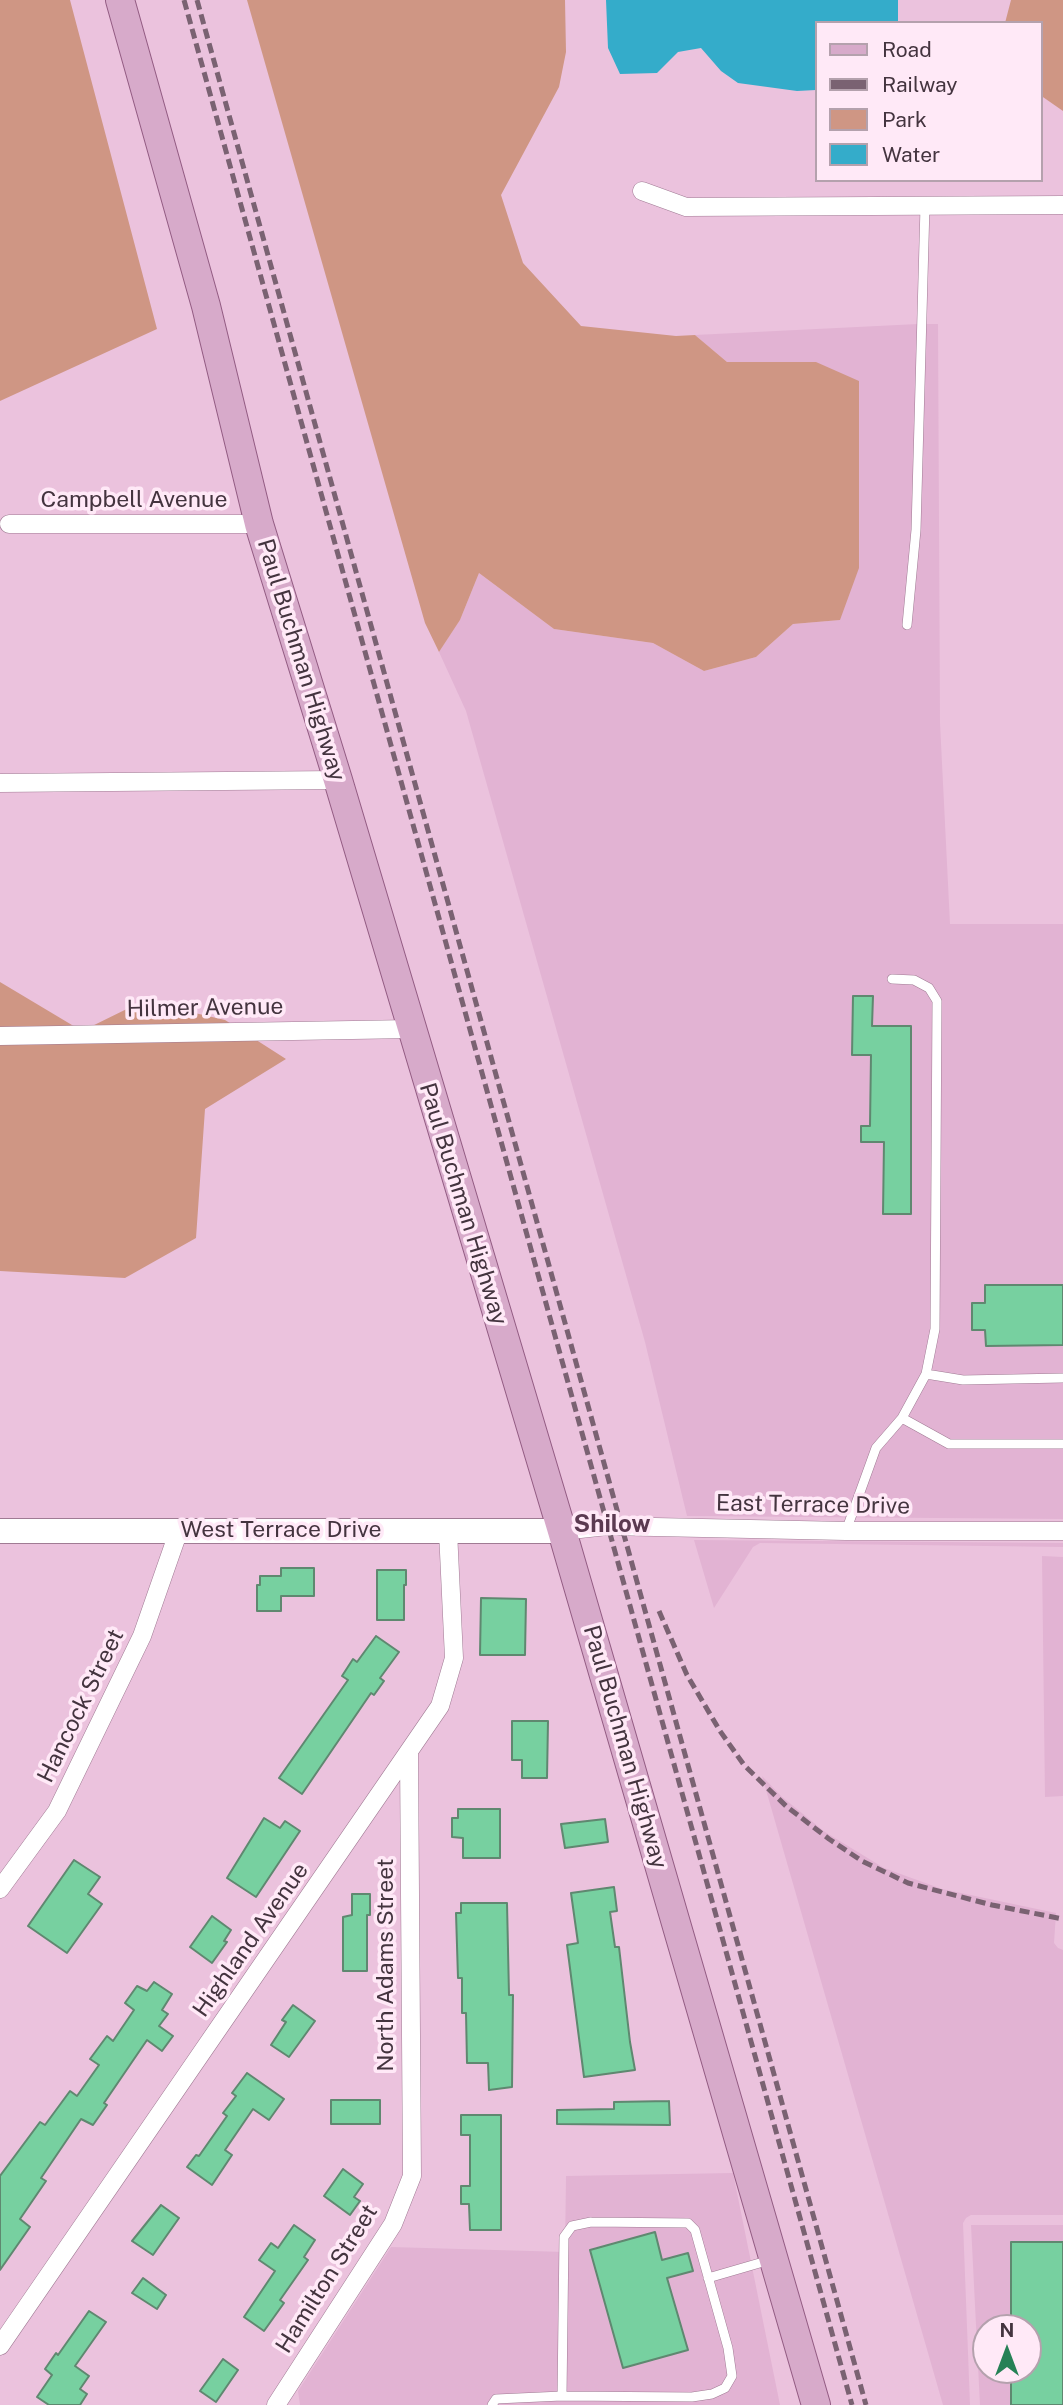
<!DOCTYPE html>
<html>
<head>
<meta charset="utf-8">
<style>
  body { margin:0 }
  #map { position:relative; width:1063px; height:2405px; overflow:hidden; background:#ebc2dd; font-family:"Public Sans",sans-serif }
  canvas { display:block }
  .legend { position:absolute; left:815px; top:21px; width:228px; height:161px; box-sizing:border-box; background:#ffe9f7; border:2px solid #b4a1ad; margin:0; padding:9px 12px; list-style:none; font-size:21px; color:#44343f }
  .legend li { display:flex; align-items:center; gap:14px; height:35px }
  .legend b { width:35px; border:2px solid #b4a1ad }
  .north { position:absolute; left:972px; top:2314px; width:70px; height:70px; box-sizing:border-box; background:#ffe9f7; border:2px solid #b4a1ad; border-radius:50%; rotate:0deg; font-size:19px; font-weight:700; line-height:28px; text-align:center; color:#44343f }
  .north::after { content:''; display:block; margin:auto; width:24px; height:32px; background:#268156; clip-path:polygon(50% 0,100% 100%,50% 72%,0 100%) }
</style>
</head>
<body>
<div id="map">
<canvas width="1063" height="2405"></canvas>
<ul class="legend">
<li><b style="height:9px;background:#d7aaca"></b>Road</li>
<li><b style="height:9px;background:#7a6272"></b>Railway</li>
<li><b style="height:19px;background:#cf9684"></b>Park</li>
<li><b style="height:19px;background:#34acca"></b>Water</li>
</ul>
<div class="north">N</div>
</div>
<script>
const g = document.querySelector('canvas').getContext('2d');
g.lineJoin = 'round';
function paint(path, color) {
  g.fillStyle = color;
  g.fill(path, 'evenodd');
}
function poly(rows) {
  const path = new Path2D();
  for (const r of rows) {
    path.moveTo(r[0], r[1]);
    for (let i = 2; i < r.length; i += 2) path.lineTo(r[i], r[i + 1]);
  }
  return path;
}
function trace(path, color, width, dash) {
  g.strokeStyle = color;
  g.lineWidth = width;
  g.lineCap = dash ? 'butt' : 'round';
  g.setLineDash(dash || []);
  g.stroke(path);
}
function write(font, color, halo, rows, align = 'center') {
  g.font = font + ' "Public Sans",sans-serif';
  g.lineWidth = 7;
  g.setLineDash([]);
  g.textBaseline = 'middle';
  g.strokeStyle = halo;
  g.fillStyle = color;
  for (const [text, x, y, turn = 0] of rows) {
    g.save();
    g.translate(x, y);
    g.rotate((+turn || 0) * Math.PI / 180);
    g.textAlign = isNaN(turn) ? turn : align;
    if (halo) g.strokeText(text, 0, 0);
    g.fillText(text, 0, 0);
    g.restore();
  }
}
paint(poly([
  [918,324,938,324,940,723,950,924,1063,924,1063,1519,687,1516,645,1342,466,711,439,652,460,620,479,573,554,629,653,643,704,671,756,657,793,624,840,620,816,362,727,362,695,335],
  [694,1540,1063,1543,1063,1547,760,1543,753,1547,714,1608],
  [1042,1556,1063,1557,1063,1796,1045,1797],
  [762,1776,781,1796,825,1832,884,1868,942,1889,1056,1913,1054,1943,1058,1948,1063,1950,1063,2215,971,2215,966,2218,963,2223,970,2405,943,2405],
  [733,2173,780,2405,300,2405,298,2391,391,2247,565,2252,566,2176],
  [971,2225,1063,2225,1063,2405,980,2405],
  [986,2328,1028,2328,1028,2370,986,2370]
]), '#e2b3d3');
paint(poly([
  [0,0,70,0,157,329,0,401],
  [247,0,565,0,566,52,559,87,501,195,523,263,581,326,676,336,695,335,727,362,816,362,859,381,859,568,840,620,793,624,756,657,704,671,653,643,554,629,479,573,460,620,439,652,425,623],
  [1011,0,1063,0,1063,111,1040,95,1040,23,1005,23],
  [0,982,82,1031,143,1001,225,1020,286,1059,205,1109,196,1238,125,1278,0,1271]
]), '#cf9684');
paint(poly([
  [606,0,898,0,898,23,816,23,816,90,797,91,738,83,721,71,701,48,678,52,657,73,620,74,608,48]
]), '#34acca');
const building = poly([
  [853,996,873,996,872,1026,911,1026,911,1214,883,1214,884,1142,861,1142,861,1126,870,1126,871,1055,852,1055,853,996],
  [985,1285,1063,1285,1063,1345,986,1346,985,1330,972,1330,972,1303,985,1303,985,1285],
  [281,1568,314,1568,314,1596,281,1596,281,1611,257,1611,257,1585,260,1585,260,1576,281,1576,281,1568],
  [377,1570,406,1570,406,1585,404,1585,404,1620,377,1620,377,1570],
  [481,1598,526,1599,525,1655,480,1655,481,1598],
  [376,1636,399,1652,380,1678,384,1681,374,1695,371,1693,302,1794,279,1778,348,1680,342,1676,353,1659,357,1662,376,1636],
  [512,1721,548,1721,547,1778,522,1778,522,1760,512,1760,512,1721],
  [458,1809,500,1809,500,1858,463,1858,463,1838,452,1837,452,1818,458,1818,458,1809],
  [264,1818,280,1828,285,1821,300,1831,256,1897,227,1878,264,1818],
  [605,1819,608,1842,565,1848,561,1824,605,1819],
  [74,1860,100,1877,88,1894,102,1904,67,1953,28,1926,74,1860],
  [614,1887,617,1911,610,1912,615,1947,619,1947,630,2042,635,2070,584,2077,567,1945,578,1943,571,1893,614,1887],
  [352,1894,370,1894,370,1915,367,1915,367,1971,343,1971,343,1917,352,1915,352,1894],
  [461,1903,507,1903,509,1995,513,1995,512,2087,489,2090,488,2063,467,2063,466,2013,462,2013,462,1978,458,1978,456,1913,461,1913,461,1903],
  [212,1916,231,1930,224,1941,227,1942,212,1963,190,1947,212,1916],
  [154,1982,172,1994,162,2010,168,2014,159,2026,173,2036,162,2051,147,2040,104,2103,107,2105,93,2125,81,2119,41,2178,46,2181,20,2219,30,2227,0,2270,0,2176,40,2122,45,2125,70,2091,77,2096,99,2065,90,2059,107,2036,113,2041,134,2010,125,2003,137,1986,147,1991,154,1982],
  [293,2005,315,2021,289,2057,271,2045,286,2022,282,2020,293,2005],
  [247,2073,284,2099,269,2120,253,2109,225,2150,232,2155,212,2185,187,2167,196,2155,199,2156,227,2116,223,2113,236,2096,232,2093,247,2073],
  [331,2100,380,2100,380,2124,331,2124,331,2100],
  [669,2101,670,2125,557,2124,557,2110,614,2109,614,2102,669,2101],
  [461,2115,501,2115,501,2230,470,2230,469,2204,461,2204,461,2186,470,2186,470,2135,461,2135,461,2115],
  [343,2169,363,2184,354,2197,360,2201,350,2215,324,2196,343,2169],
  [161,2205,179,2218,153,2255,132,2241,161,2205],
  [294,2225,315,2240,304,2257,308,2260,280,2300,284,2303,264,2331,244,2317,275,2271,259,2260,271,2243,278,2248,294,2225],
  [655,2232,662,2260,688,2253,693,2271,667,2278,688,2350,623,2368,590,2250,655,2232],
  [1011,2242,1063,2242,1063,2405,1011,2405,1011,2370,1028,2370,1028,2328,1011,2328,1011,2242],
  [143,2278,166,2295,157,2309,132,2293,143,2278],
  [89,2311,106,2322,75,2366,89,2376,80,2389,87,2394,80,2405,49,2405,37,2397,52,2375,45,2369,56,2353,58,2355,89,2311],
  [223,2359,238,2370,216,2402,200,2391,223,2359]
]);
paint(building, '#77d0a0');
trace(building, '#5f8870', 2);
const lane = poly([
  [907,625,916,530,925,206],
  [926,1374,963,1380,1063,1378],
  [902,1418,949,1444,1063,1444],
  [846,1531,876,1448,902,1418,926,1374,935,1329,937,1001,929,988,914,980,892,979],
  [591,2222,688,2223,695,2230,728,2348,732,2376,725,2388,712,2394,692,2397,562,2396,564,2237,572,2226,591,2222],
  [708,2278,770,2260],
  [492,2405,496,2399,562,2396]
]);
const street = poly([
  [642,191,686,207,1063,205],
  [9,524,259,524],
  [0,783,338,780],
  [0,1036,411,1029],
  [562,1531,607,1526,846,1531,1063,1531],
  [0,1889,57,1811,142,1636,179,1530],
  [0,2346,440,1706,454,1658,448,1531],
  [276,2405,393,2224,412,2176,409,1753]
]);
const secondary = poly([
  [0,1531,562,1531]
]);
const primary = poly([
  [120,0,206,306,259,524,338,780,562,1531,816,2405]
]);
trace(lane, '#a07b94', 10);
trace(street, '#a07b94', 19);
trace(secondary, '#a07b94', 26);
trace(primary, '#935c83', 30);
trace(lane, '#fff', 9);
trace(street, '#fff', 18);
trace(secondary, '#fff', 24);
trace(primary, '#d7aaca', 28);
trace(poly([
  [184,0,852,2405],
  [197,0,866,2405],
  [659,1611,687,1675,720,1731,744,1765,786,1806,829,1839,862,1861,908,1883,992,1905,1063,1919]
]), '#7a6272', 5, [10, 5]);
write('23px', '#44343f', '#ffe9f7', [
  ["Campbell Avenue",134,500],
  ["Paul Buchman Highway",301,660,73],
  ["Hilmer Avenue",205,1008,-1],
  ["Paul Buchman Highway",463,1204,73],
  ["East Terrace Drive",813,1505,1],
  ["West Terrace Drive",281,1530],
  ["Hancock Street",81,1706,-64],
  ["Paul Buchman Highway",625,1747,74],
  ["Highland Avenue",251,1940,-55],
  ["North Adams Street",386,1965,-90],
  ["Hamilton Street",327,2279,-58]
]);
write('bold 24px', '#5b3a51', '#ffe9f7', [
  ["Shilow",612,1525]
]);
</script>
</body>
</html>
